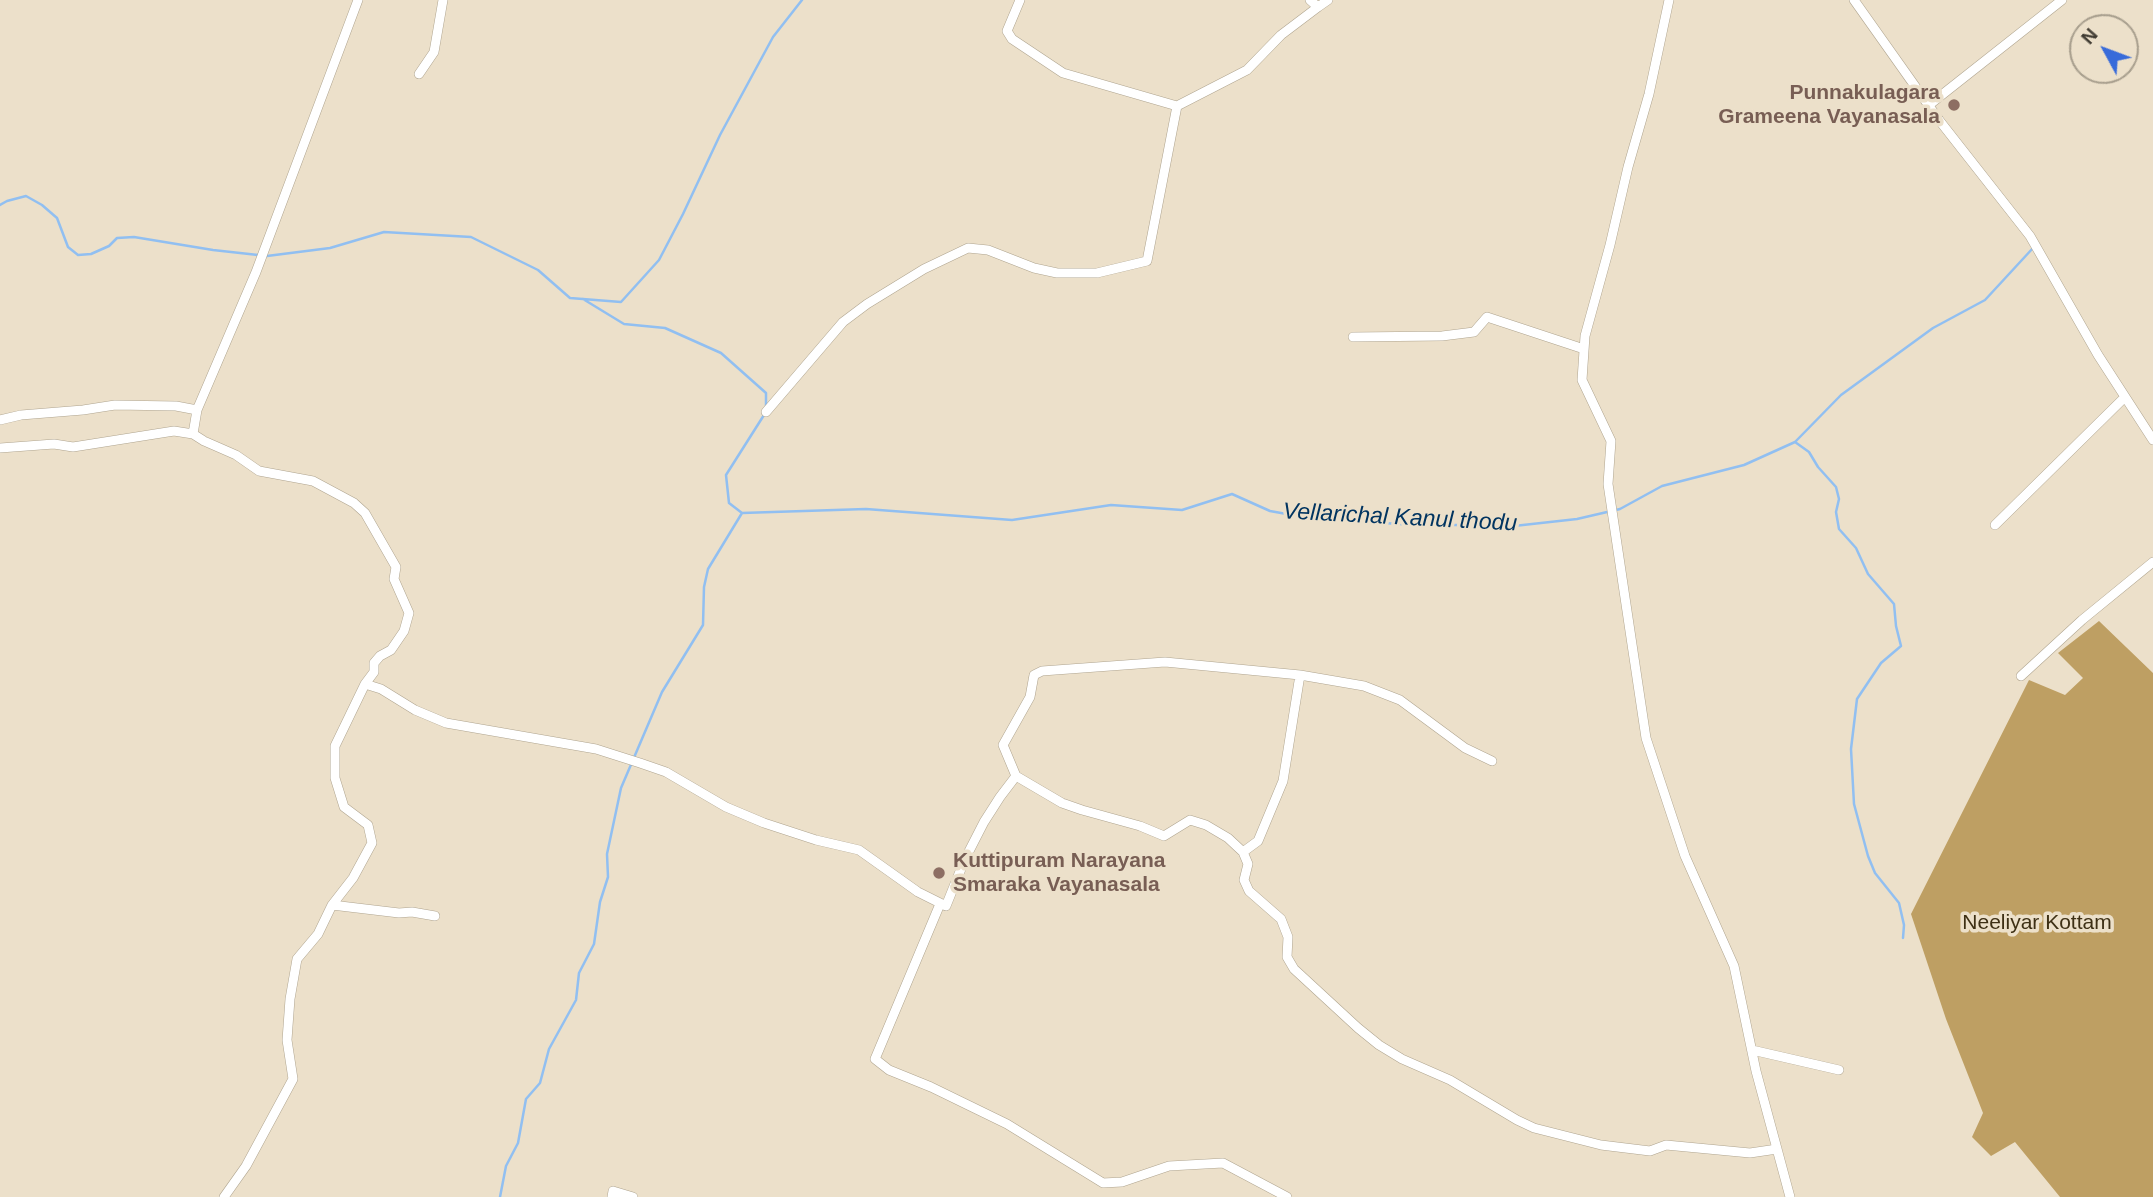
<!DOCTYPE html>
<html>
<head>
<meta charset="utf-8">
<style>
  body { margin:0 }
  #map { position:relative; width:2153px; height:1197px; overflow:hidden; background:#ece0ca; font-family:Arial,sans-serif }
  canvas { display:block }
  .north { position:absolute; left:2069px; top:14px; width:70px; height:70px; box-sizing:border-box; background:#ece0ca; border:2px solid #a79e8d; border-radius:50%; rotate:311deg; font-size:19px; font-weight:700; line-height:28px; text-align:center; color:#403b32 }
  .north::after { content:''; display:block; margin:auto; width:24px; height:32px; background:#386bda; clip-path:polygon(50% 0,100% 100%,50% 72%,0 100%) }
</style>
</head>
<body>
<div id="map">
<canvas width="2153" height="1197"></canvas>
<div class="north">N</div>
</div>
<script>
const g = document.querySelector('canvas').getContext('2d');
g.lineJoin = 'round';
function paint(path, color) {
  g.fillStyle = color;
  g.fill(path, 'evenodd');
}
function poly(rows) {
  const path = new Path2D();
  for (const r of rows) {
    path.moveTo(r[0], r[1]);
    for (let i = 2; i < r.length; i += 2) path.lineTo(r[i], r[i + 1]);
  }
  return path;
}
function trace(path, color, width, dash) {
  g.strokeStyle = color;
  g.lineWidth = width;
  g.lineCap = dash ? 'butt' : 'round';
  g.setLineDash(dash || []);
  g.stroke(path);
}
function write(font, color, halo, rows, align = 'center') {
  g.font = font + ' Arial,sans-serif';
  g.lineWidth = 7;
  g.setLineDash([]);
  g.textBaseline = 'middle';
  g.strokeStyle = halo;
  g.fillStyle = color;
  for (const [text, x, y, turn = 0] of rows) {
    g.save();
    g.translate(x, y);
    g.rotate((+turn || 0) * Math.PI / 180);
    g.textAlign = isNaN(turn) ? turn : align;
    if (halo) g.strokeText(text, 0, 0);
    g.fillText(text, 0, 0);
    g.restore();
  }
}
paint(poly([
  [2099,621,2153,673,2153,1197,2060,1197,2015,1142,1991,1156,1972,1137,1983,1113,1946,1019,1911,914,2029,680,2065,695,2083,678,2058,653]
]), '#be9f63');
trace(poly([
  [0,205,7,201,26,196,42,205,57,218,68,247,78,255,91,254,109,246,117,238,134,237,213,250,267,256,330,248,384,232,471,237,538,270,570,298,621,302,659,260,683,214,720,135,773,37,802,0],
  [583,299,624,324,665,328,721,353,766,393,766,406],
  [764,415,726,475,729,503,742,513,866,509,1012,520,1111,505,1182,510,1232,494,1270,511,1303,517,1398,524,1514,526,1577,519,1620,509,1662,486,1744,465,1795,442,1841,395,1933,328,1985,300,2033,248],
  [1795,442,1809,452,1818,467,1836,487,1839,499,1836,512,1839,529,1856,548,1868,574,1894,604,1896,626,1901,646,1881,663,1857,699,1851,749,1854,804,1868,856,1875,873,1899,903,1904,925,1903,938],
  [500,1197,506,1166,518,1143,526,1099,540,1083,549,1049,576,1000,579,973,594,944,600,902,608,877,607,854,621,788,662,692,703,625,704,587,708,569,742,513]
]), '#91bff1', 2.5);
const street = poly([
  [358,0,256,272,197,410,193,434,204,441,236,455,259,471,313,481,354,503,365,513,396,567,394,579,409,613,404,631,391,650,380,656,374,663,374,672,365,684],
  [1020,0,1007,31,1012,39,1063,73,1177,106,1247,70,1281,35,1318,7],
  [1310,0,1318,7,1328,0],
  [1669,0,1649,94,1628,167,1610,245,1585,336,1582,380,1611,441,1608,484,1646,738,1685,856,1734,966,1756,1071,1790,1197],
  [1854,0,1939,120,2030,236,2098,355,2153,440],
  [419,74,434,52,443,0],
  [1929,105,2062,0],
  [1353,337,1442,336,1474,332,1487,317,1584,349],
  [766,412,843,322,867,304,924,269,968,248,988,250,1034,268,1057,273,1097,273,1147,261,1177,106],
  [0,420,21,415,83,410,115,405,176,406,197,410],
  [0,448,54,444,73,447,174,431,193,434],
  [1995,525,2125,397],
  [2021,676,2082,620,2153,562],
  [1016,776,1003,745,1030,697,1034,675,1042,671,1165,662,1300,675,1364,686,1400,700,1465,748,1492,761],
  [1243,852,1258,841,1283,781,1300,675],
  [940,904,875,1059,889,1070,931,1087,1007,1124,1103,1183,1122,1182,1169,1166,1223,1163,1287,1197],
  [332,905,399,913,412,912,435,916],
  [1752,1050,1839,1070],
  [224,1197,246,1166,293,1079,287,1040,290,999,297,959,318,934,332,905,353,878,372,843,368,825,344,807,335,778,335,746,365,684,381,689,415,710,446,723,596,749,640,763,666,772,726,807,764,823,816,840,859,850,918,892,946,906,965,859,984,822,1000,797,1016,776,1062,803,1082,810,1140,826,1164,836,1190,820,1206,825,1228,838,1243,852,1248,864,1244,880,1249,891,1281,919,1288,937,1287,957,1294,969,1358,1028,1379,1045,1402,1059,1450,1080,1517,1120,1534,1128,1601,1145,1650,1151,1666,1145,1750,1153,1777,1149],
  [612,1197,613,1191,633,1197]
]);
trace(street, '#afa48f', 10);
trace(street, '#fff', 9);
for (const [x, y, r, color] of [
  [1954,105,7,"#8d6e63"],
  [939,873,7,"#8d6e63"]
]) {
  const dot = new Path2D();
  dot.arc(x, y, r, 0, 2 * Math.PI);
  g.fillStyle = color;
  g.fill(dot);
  trace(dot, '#ece0ca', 2.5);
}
write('bold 21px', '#785e54', '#ece0ca', [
  ["Punnakulagara",1940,93],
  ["Grameena Vayanasala",1940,117],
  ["Kuttipuram Narayana",953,861,"left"],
  ["Smaraka Vayanasala",953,885,"left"]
], 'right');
write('21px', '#3e3015', '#ece0ca', [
  ["Neeliyar Kottam",2037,923]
]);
write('italic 23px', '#013460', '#ece0ca', [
  ["Vellarichal Kanul thodu",1400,518,3]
]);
</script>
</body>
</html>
